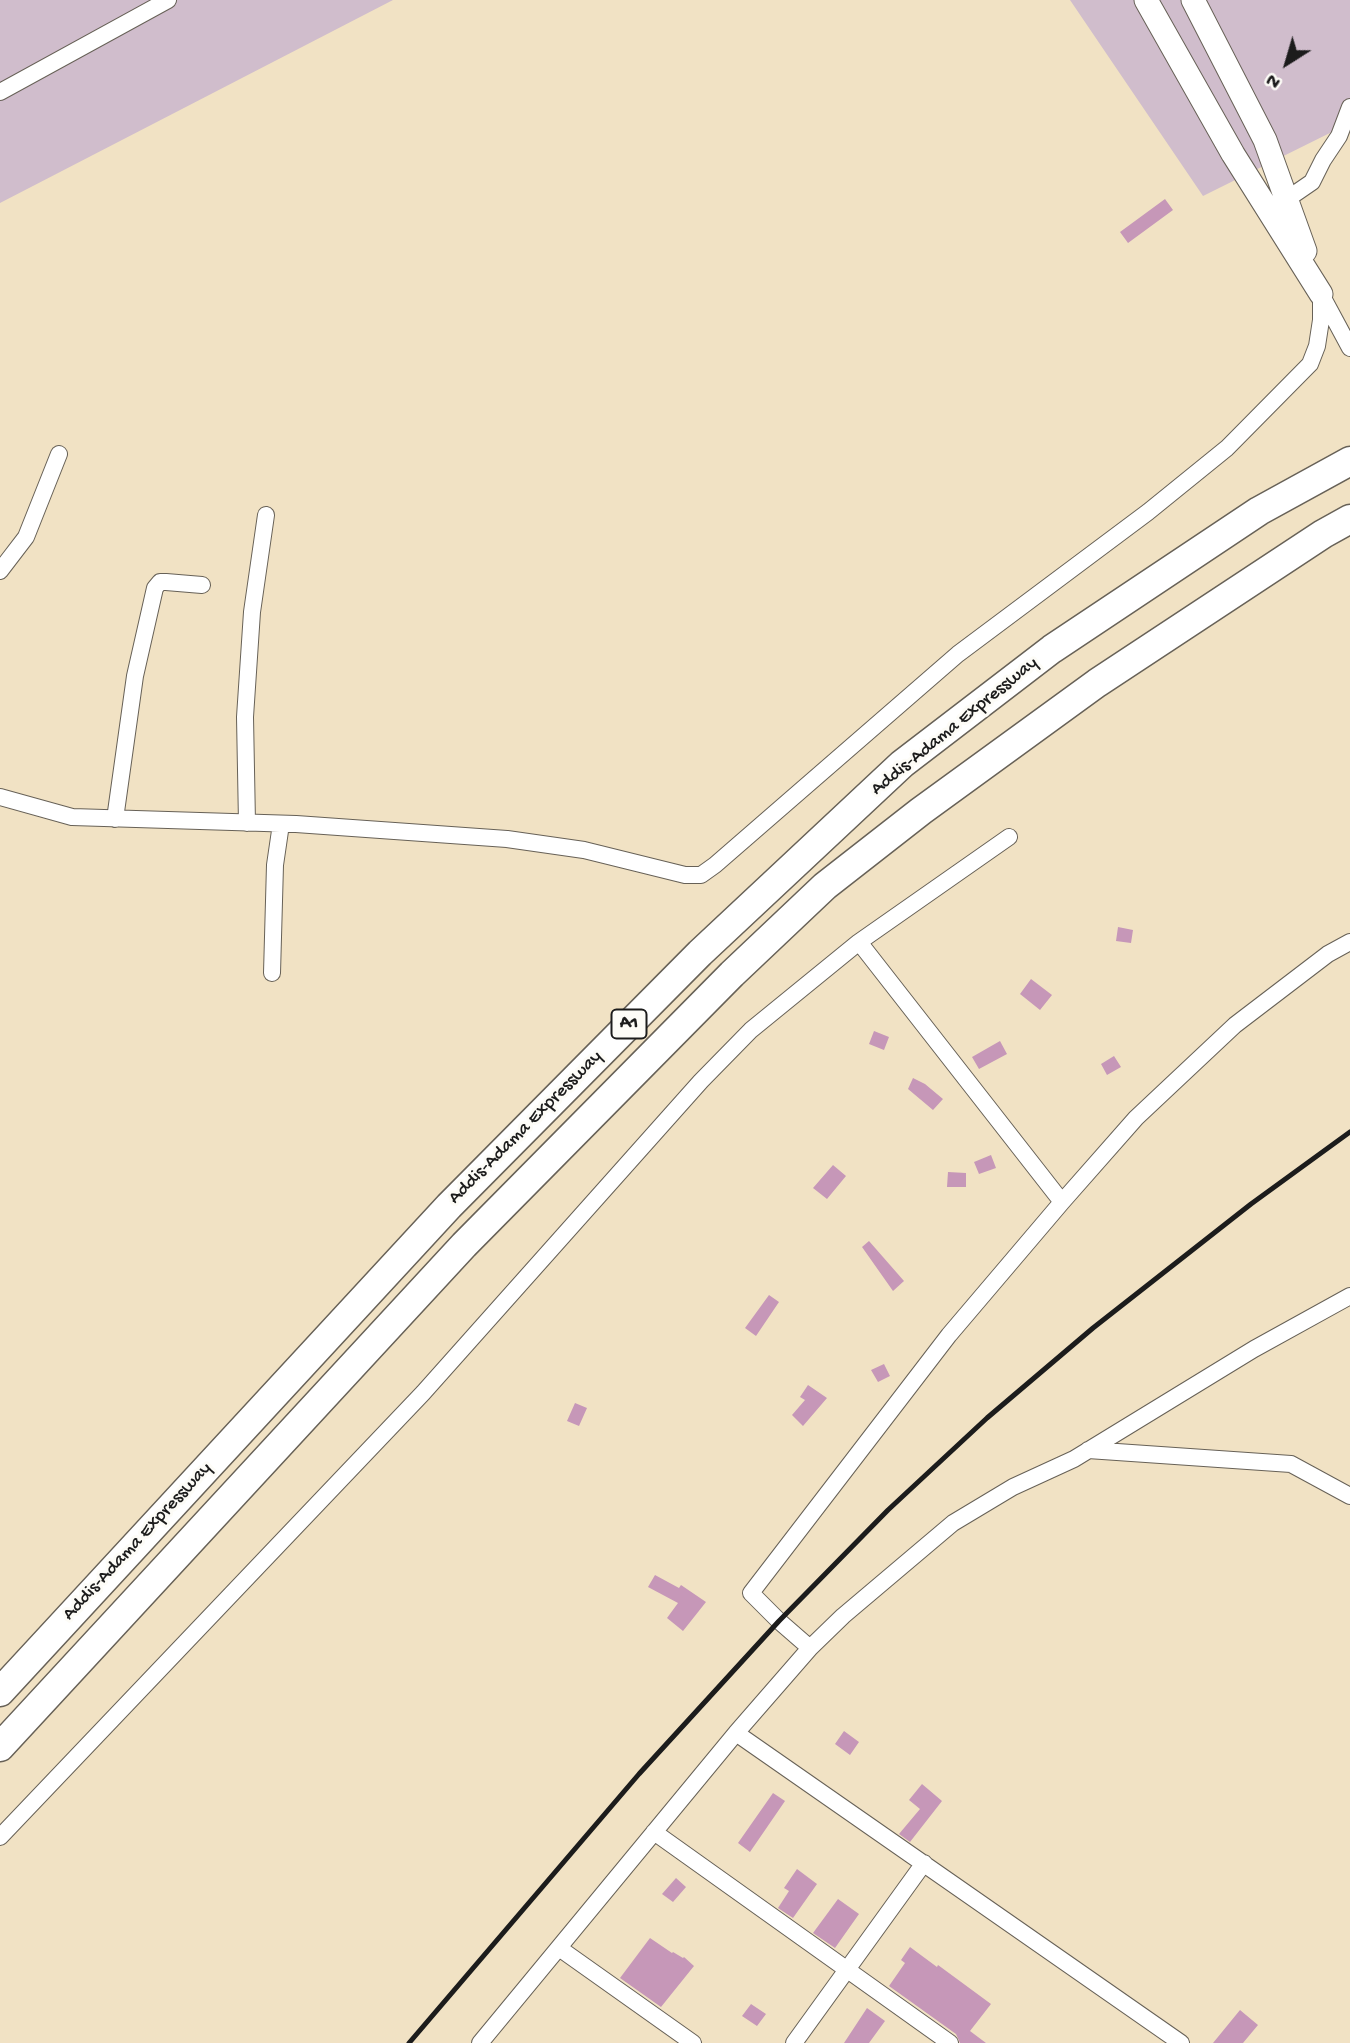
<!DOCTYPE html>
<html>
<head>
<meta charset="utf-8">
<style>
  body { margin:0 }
  #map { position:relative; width:1350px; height:2043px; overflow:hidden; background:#f1e2c4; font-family:"Gochi Hand",sans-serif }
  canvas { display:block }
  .north { position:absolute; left:1252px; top:28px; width:70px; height:70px; -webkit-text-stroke:5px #fdfcf7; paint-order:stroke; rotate:217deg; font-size:19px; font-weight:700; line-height:28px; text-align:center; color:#1c1c1c }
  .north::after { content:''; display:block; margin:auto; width:24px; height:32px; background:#1c1c1c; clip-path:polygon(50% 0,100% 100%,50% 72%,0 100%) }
</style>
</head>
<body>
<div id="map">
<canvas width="1350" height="2043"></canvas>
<div class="north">N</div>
</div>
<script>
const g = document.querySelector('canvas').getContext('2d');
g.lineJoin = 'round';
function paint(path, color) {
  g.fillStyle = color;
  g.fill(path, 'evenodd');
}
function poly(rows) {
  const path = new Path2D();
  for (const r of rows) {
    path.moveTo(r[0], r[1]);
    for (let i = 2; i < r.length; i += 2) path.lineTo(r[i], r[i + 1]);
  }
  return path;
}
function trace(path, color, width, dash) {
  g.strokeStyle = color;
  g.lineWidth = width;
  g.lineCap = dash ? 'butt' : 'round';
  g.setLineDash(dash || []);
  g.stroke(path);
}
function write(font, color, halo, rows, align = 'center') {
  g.font = font + ' "Gochi Hand",sans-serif';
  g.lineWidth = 6;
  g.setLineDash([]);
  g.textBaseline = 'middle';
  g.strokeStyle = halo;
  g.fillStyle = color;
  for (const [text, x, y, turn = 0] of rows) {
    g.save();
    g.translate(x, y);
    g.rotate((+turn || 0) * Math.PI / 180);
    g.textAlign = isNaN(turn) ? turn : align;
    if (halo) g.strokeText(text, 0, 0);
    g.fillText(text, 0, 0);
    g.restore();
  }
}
paint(poly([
  [0,0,393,0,0,203],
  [1070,0,1350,0,1350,123,1203,196]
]), '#d0bdcc');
paint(poly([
  [1165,199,1173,210,1128,243,1120,232],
  [1118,927,1133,930,1131,943,1116,941],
  [1031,979,1052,995,1040,1010,1020,994],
  [874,1031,889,1037,884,1050,869,1044],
  [1000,1041,1007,1054,979,1069,972,1057],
  [1114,1056,1121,1067,1107,1075,1101,1064],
  [913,1078,925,1084,943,1099,933,1110,908,1089],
  [991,1155,996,1168,979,1174,974,1162],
  [833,1165,846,1176,827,1199,813,1188],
  [948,1172,966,1173,966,1187,947,1187],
  [869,1241,904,1281,893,1291,862,1247],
  [769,1295,779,1302,756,1336,745,1328],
  [884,1364,890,1376,878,1382,871,1370],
  [808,1385,827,1398,803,1426,792,1415,805,1400,800,1397],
  [575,1403,587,1408,579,1426,567,1421],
  [655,1575,679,1588,681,1585,706,1602,683,1631,667,1618,678,1603,648,1587],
  [844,1731,859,1742,850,1755,835,1744],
  [922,1784,942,1801,910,1842,899,1834,920,1809,909,1800],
  [773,1793,785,1801,750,1852,738,1843],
  [797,1869,817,1884,793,1918,778,1908,789,1891,784,1888],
  [676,1878,686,1887,673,1902,662,1894],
  [838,1899,859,1914,835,1948,813,1933],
  [650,1938,672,1953,673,1952,683,1958,684,1957,694,1966,661,2007,620,1978],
  [910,1947,937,1967,938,1965,991,2004,970,2031,986,2043,960,2043,956,2034,889,1986,905,1963,901,1960],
  [751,2004,766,2014,757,2026,742,2016],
  [867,2008,885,2021,869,2043,844,2043],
  [1240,2010,1258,2025,1243,2043,1213,2043]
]), '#c697b8');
const street = poly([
  [0,92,168,0],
  [1280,204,1312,182,1323,160,1339,136,1350,107],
  [1322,296,1350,348],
  [0,571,26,537,59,454],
  [0,797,72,817,296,824,507,839,584,850,685,875,701,875,715,865,958,654,1148,512,1227,448,1310,364,1317,346,1321,320,1321,294],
  [115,819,135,676,155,588,160,582,166,582,202,585],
  [247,823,245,717,252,612,266,515],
  [859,942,1062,1202],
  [272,973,275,865,281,824],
  [1088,1450,1291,1464,1350,1496],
  [810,1648,779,1621,751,1593,949,1335,1062,1202,1136,1118,1235,1025,1328,954,1350,942],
  [736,1733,1181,2043],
  [654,1832,950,2043],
  [0,1837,423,1393,701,1081,751,1030,859,942,1009,837],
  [559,1948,693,2043],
  [480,2043,736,1733,810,1648,843,1616,953,1523,1013,1487,1074,1459,1254,1349,1350,1296],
  [794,2043,924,1863]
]);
const secondary = poly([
  [1146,0,1233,154,1321,294],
  [1193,0,1265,140,1305,251]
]);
const highway = poly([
  [0,1692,449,1206,700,953,902,764,1052,649,1259,511,1350,461],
  [0,1747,464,1245,732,974,825,886,921,811,1097,683,1323,534,1350,519]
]);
trace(street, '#676157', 18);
trace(secondary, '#676157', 25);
trace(highway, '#676157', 31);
trace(street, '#fff', 16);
trace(secondary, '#fff', 23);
trace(highway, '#fff', 28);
trace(poly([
  [409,2043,639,1774,779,1621,888,1510,987,1418,1093,1328,1251,1204,1350,1132]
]), '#1c1c1c', 5);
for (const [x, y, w] of [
  [629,1024,35]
]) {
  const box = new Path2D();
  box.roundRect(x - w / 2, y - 14.5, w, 29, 5);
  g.fillStyle = '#fdfcf7';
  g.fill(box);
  trace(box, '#1c1c1c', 2);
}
write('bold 18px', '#1c1c1c', null, [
  ["A1",629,1024]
]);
write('19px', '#1c1c1c', '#fdfcf7', [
  ["Addis-Adama Expressway",955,727,-39],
  ["Addis-Adama Expressway",526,1128,-45],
  ["Addis-Adama Expressway",138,1542,-47]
]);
</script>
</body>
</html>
